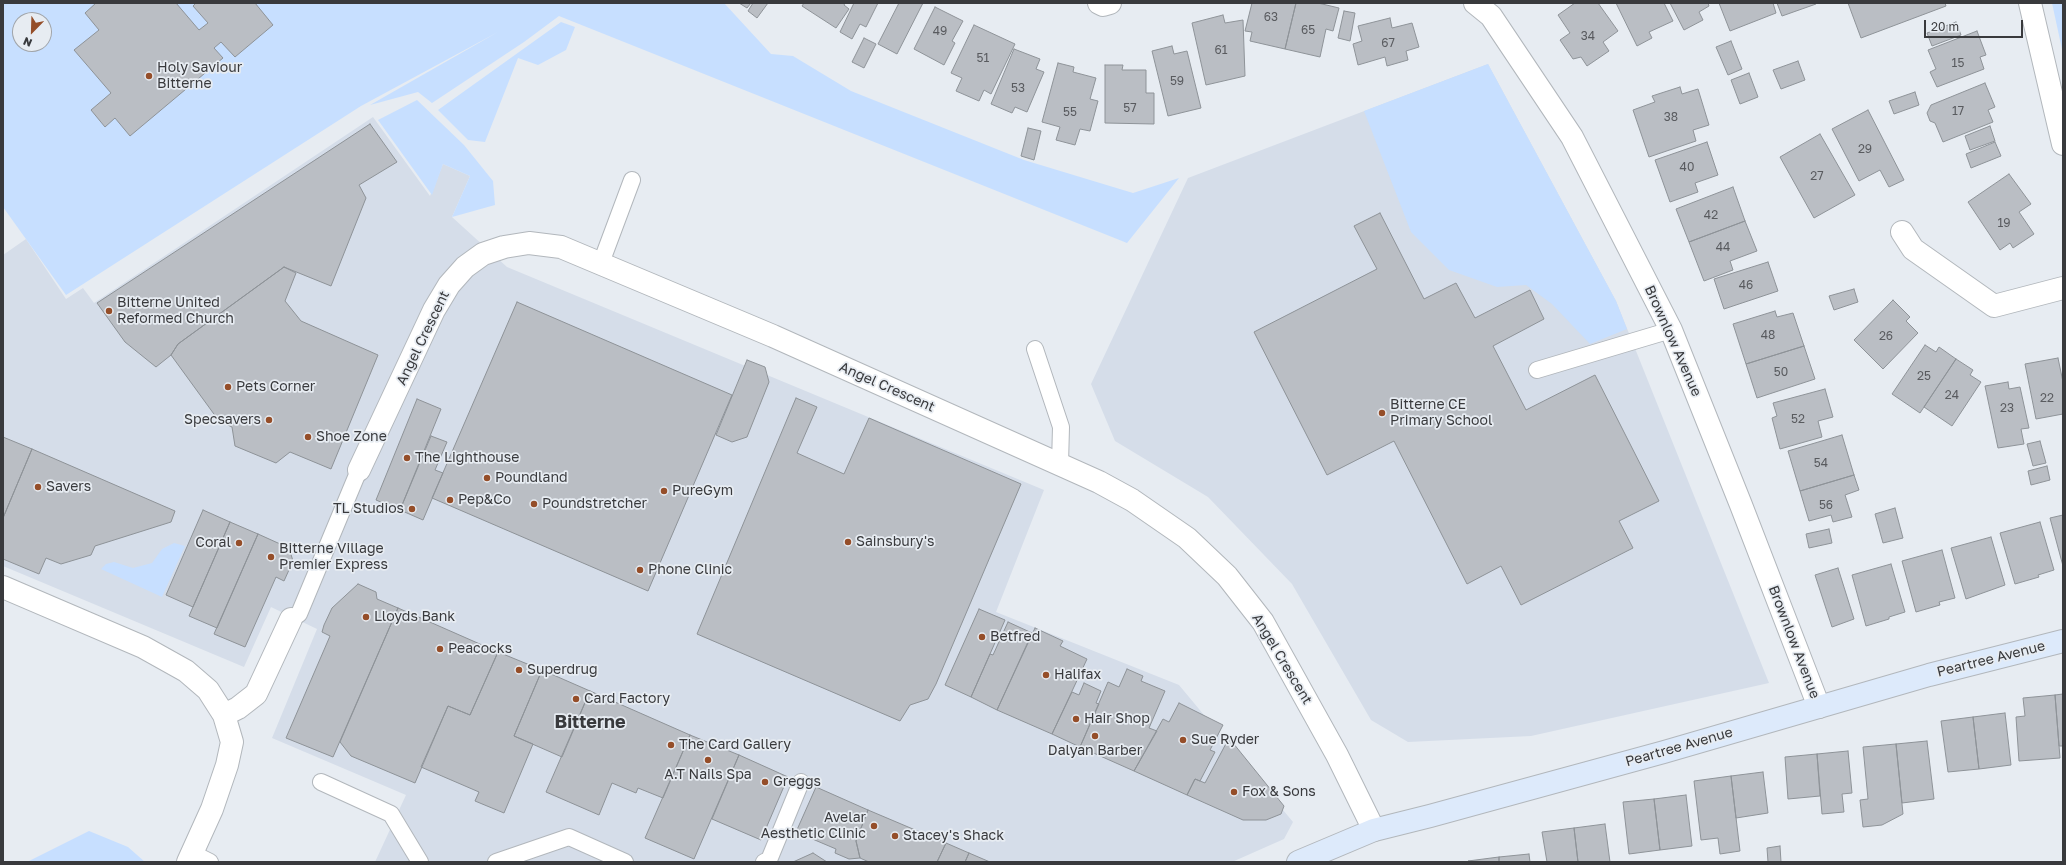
<!DOCTYPE html>
<html>
<head>
<meta charset="utf-8">
<style>
  body { margin:0 }
  #map { position:relative; width:2066px; height:865px; overflow:hidden; background:#e7ecf2; font-family:"Golos Text",sans-serif }
  canvas { display:block }
  .frame { position:absolute; inset:0; border:4px solid #393a3d; pointer-events:none }
  .north { position:absolute; left:12px; top:12px; width:40px; height:40px; box-sizing:border-box; background:#e7ecf2; border:1px solid #a1a5aa; border-radius:50%; rotate:203deg; font-size:11px; font-weight:700; line-height:16px; text-align:center; color:#393a3d }
  .north::after { content:''; display:block; margin:auto; width:14px; height:18px; background:#954e29; clip-path:polygon(50% 0,100% 100%,50% 72%,0 100%) }
  .scale { position:absolute; left:1924px; top:20px; width:99px; height:18px; box-sizing:border-box; border:2px solid #393a3d; border-top:0; padding-left:5px; font-size:12px; line-height:14px; white-space:nowrap; color:#393a3d; -webkit-text-stroke:3px #e7ecf2; paint-order:stroke }
</style>
</head>
<body>
<div id="map">
<canvas width="2066" height="865"></canvas>
<div class="frame"></div>
<div class="north">N</div>
<div class="scale">20 m</div>
</div>
<script>
const g = document.querySelector('canvas').getContext('2d');
g.lineJoin = 'round';
function paint(path, color) {
  g.fillStyle = color;
  g.fill(path, 'evenodd');
}
function poly(rows) {
  const path = new Path2D();
  for (const r of rows) {
    path.moveTo(r[0], r[1]);
    for (let i = 2; i < r.length; i += 2) path.lineTo(r[i], r[i + 1]);
  }
  return path;
}
function trace(path, color, width, dash) {
  g.strokeStyle = color;
  g.lineWidth = width;
  g.lineCap = dash ? 'butt' : 'round';
  g.setLineDash(dash || []);
  g.stroke(path);
}
function write(font, color, halo, rows, align = 'center') {
  g.font = font + ' "Golos Text",sans-serif';
  g.lineWidth = 3.5;
  g.setLineDash([]);
  g.textBaseline = 'middle';
  g.strokeStyle = halo;
  g.fillStyle = color;
  for (const [text, x, y, turn = 0] of rows) {
    g.save();
    g.translate(x, y);
    g.rotate((+turn || 0) * Math.PI / 180);
    g.textAlign = isNaN(turn) ? turn : align;
    if (halo) g.strokeText(text, 0, 0);
    g.fillText(text, 0, 0);
    g.restore();
  }
}
paint(poly([
  [1488,64,1616,301,1769,683,1531,736,1408,742,1371,720,1292,584,1208,497,1115,441,1091,384,1188,178],
  [373,117,430,196,443,164,470,176,452,217,507,267,1044,490,996,612,1179,685,1293,822,1284,839,1232,862,375,862,406,795,272,738,317,629,271,607,244,667,3,566,3,255,26,239,66,299,83,288,94,303]
]), '#d5dde9');
paint(poly([
  [3,3,724,3,771,54,793,56,851,91,1024,160,1133,193,1179,178,1127,243,559,16,524,42,432,103,418,92,370,105,498,32,361,106,66,295,3,207],
  [20,20,44,20,44,44,20,44],
  [2052,3,2063,3,2063,54],
  [561,22,575,27,566,50,538,65,518,58,485,142,468,140,438,110],
  [1488,64,1616,301,1627,329,1590,344,1552,304,1526,285,1497,287,1449,270,1411,232,1364,111],
  [417,100,464,145,493,181,495,205,452,217,470,176,443,164,432,195,378,120],
  [174,543,185,546,162,597,101,569,106,564,114,562,133,568,152,563,162,549],
  [89,831,128,847,145,862,27,862]
]), '#c7dfff');
const building = poly([
  [96,3,176,3,199,30,208,23,193,6,196,3,255,3,273,25,235,57,221,42,214,48,223,58,130,136,115,118,105,127,91,110,111,93,74,50,99,30,85,13,96,3],
  [739,3,751,3,747,8,739,3],
  [753,3,768,3,757,18,748,11,753,3],
  [804,3,845,3,844,5,849,9,836,28,802,6,804,3],
  [854,3,878,3,866,27,860,24,852,39,840,32,854,3],
  [899,3,923,3,897,54,878,44,899,3],
  [1252,3,1296,3,1285,49,1250,41,1252,32,1245,31,1252,3],
  [1296,3,1318,3,1339,8,1333,31,1326,29,1320,57,1285,49,1296,3],
  [1575,3,1598,3,1618,31,1603,42,1609,51,1587,66,1581,57,1573,59,1560,40,1570,33,1558,15,1575,3],
  [1616,3,1664,3,1673,21,1649,32,1652,38,1637,46,1616,3],
  [1670,3,1708,3,1709,6,1699,12,1703,20,1684,30,1670,3],
  [1719,3,1773,3,1776,13,1730,31,1719,3],
  [1777,3,1816,3,1816,4,1782,16,1777,3],
  [1848,3,1945,3,1946,6,1861,38,1848,3],
  [935,7,963,21,952,41,955,43,944,65,914,49,935,7],
  [1344,11,1355,13,1350,41,1338,38,1344,11],
  [1223,15,1225,23,1243,20,1245,76,1206,85,1192,23,1223,15],
  [1390,18,1392,28,1412,23,1419,47,1406,51,1408,60,1387,66,1385,57,1358,65,1353,44,1362,41,1358,26,1390,18],
  [1956,22,1961,35,1932,46,1927,33,1956,22],
  [974,25,1015,44,991,94,984,90,979,101,956,91,962,78,951,73,974,25],
  [1977,31,1986,55,1980,57,1984,69,1937,87,1930,72,1936,69,1928,50,1977,31],
  [864,38,876,44,864,68,852,62,864,38],
  [1731,41,1742,69,1728,75,1716,47,1731,41],
  [1172,46,1174,54,1187,51,1201,108,1168,116,1152,51,1172,46],
  [1014,49,1040,59,1036,69,1044,72,1027,112,1015,107,1012,113,991,104,1014,49],
  [1798,61,1805,80,1781,89,1773,70,1798,61],
  [1058,63,1074,67,1073,72,1096,78,1090,99,1098,101,1090,131,1080,129,1075,145,1056,140,1060,127,1042,122,1058,63],
  [1105,65,1123,65,1122,70,1146,70,1146,93,1154,93,1154,124,1105,123,1105,65],
  [1749,73,1758,97,1740,104,1731,80,1749,73],
  [1985,83,1995,107,1988,110,1993,122,1943,142,1935,123,1930,121,1927,113,1931,105,1985,83],
  [1680,87,1682,94,1698,89,1709,125,1693,130,1696,141,1649,157,1633,110,1655,102,1652,96,1680,87],
  [1915,92,1919,105,1894,114,1889,101,1915,92],
  [1868,110,1904,180,1889,187,1880,170,1859,181,1832,129,1868,110],
  [370,124,397,162,359,185,366,198,331,286,284,267,178,344,171,355,156,367,125,342,97,303,370,124],
  [1990,126,1995,141,1970,150,1965,136,1990,126],
  [1028,128,1041,131,1034,160,1021,156,1028,128],
  [1820,134,1855,195,1814,218,1780,157,1820,134],
  [1707,142,1718,175,1695,183,1698,192,1670,202,1655,160,1707,142],
  [1995,142,2001,156,1971,168,1966,154,1995,142],
  [2009,174,2031,204,2019,212,2034,234,2013,248,2010,243,2000,250,1968,202,2009,174],
  [1733,187,1745,221,1689,242,1676,209,1733,187],
  [1380,213,1424,299,1456,283,1475,318,1530,290,1544,319,1493,346,1526,410,1595,375,1659,501,1619,521,1633,548,1521,605,1501,566,1467,584,1394,441,1327,475,1254,332,1377,269,1354,226,1380,213],
  [1745,221,1757,251,1730,261,1733,270,1704,281,1689,242,1745,221],
  [1768,262,1778,291,1724,309,1714,279,1768,262],
  [284,267,296,273,285,301,301,321,378,355,331,469,290,452,276,463,235,446,232,427,219,421,171,355,178,344,284,267],
  [1854,289,1858,302,1834,310,1829,296,1854,289],
  [1893,300,1910,317,1906,321,1918,333,1883,369,1854,340,1893,300],
  [517,302,732,395,648,591,432,498,517,302],
  [1775,311,1777,317,1793,313,1804,346,1746,364,1733,324,1775,311],
  [1925,345,1936,352,1939,347,1956,359,1920,413,1892,394,1925,345],
  [1804,346,1815,379,1757,398,1746,364,1804,346],
  [2058,358,2063,382,2063,414,2036,419,2025,364,2058,358],
  [1956,359,1973,370,1970,375,1981,382,1952,426,1924,407,1956,359],
  [747,360,765,367,769,382,747,437,732,442,716,435,747,360],
  [2008,382,2009,389,2020,387,2029,428,2021,429,2024,444,1998,448,1985,386,2008,382],
  [1825,389,1833,417,1818,421,1822,437,1780,449,1772,418,1777,416,1773,403,1825,389],
  [796,398,817,407,797,453,844,474,869,418,1021,484,936,684,928,699,910,705,900,721,697,634,796,398],
  [417,399,441,409,400,510,376,500,417,399],
  [1842,435,1854,475,1800,491,1788,451,1842,435],
  [431,436,447,442,435,470,443,473,423,520,400,510,431,436],
  [3,437,32,449,3,518,3,437],
  [2040,441,2046,463,2033,466,2027,444,2040,441],
  [32,449,175,511,171,522,95,546,91,555,61,564,46,558,39,574,3,559,3,518,32,449],
  [2047,466,2050,480,2031,485,2028,471,2047,466],
  [1854,475,1859,490,1845,495,1852,517,1833,522,1831,515,1809,521,1800,491,1854,475],
  [1895,508,1903,538,1883,543,1875,514,1895,508],
  [203,510,230,522,193,607,166,595,203,510],
  [2063,515,2063,566,2050,518,2063,515],
  [230,522,258,534,217,628,189,616,230,522],
  [2040,522,2054,570,2038,575,2039,577,2015,584,2000,533,2040,522],
  [1829,529,1832,543,1809,548,1806,534,1829,529],
  [258,534,289,548,293,561,284,581,276,577,245,647,214,634,258,534],
  [1991,537,2005,585,1966,599,1951,548,1991,537],
  [1942,550,1955,598,1939,602,1940,605,1916,612,1902,561,1942,550],
  [1891,564,1905,612,1889,617,1889,619,1866,626,1852,575,1891,564],
  [1838,568,1854,619,1832,627,1815,575,1838,568],
  [358,584,376,592,377,599,398,608,333,757,286,738,330,636,322,632,324,625,332,608,358,584],
  [398,608,498,652,470,715,448,706,415,783,351,756,340,742,398,608],
  [979,609,1005,620,971,697,945,685,979,609],
  [1008,622,1032,633,997,710,971,697,990,654,993,655,1008,622],
  [1035,628,1063,641,1060,646,1087,659,1052,734,997,710,1035,628],
  [498,652,542,670,514,736,533,744,504,813,475,801,479,792,421,767,448,706,470,715,498,652],
  [1127,669,1143,676,1141,681,1165,691,1149,728,1157,731,1134,771,1080,747,1108,682,1119,687,1127,669],
  [542,670,590,691,562,757,514,736,542,670],
  [1084,683,1101,691,1096,703,1099,704,1080,747,1052,734,1072,692,1079,695,1084,683],
  [590,691,690,735,663,798,638,788,636,793,612,783,599,815,546,792,590,691],
  [2063,694,2063,746,2059,746,2055,695,2063,694],
  [2055,695,2060,758,2019,761,2016,717,2025,716,2023,698,2055,695],
  [1179,703,1223,725,1210,750,1215,752,1200,781,1195,779,1187,795,1134,771,1163,719,1169,722,1179,703],
  [2005,713,2011,765,1979,769,1973,717,2005,713],
  [1973,717,1979,769,1948,772,1941,721,1973,717],
  [690,735,739,755,694,859,645,838,690,735],
  [1229,738,1284,806,1281,814,1266,820,1243,820,1187,795,1195,779,1205,783,1229,738],
  [1927,741,1934,799,1902,803,1896,744,1927,741],
  [1896,744,1903,814,1882,825,1863,827,1860,800,1868,799,1863,747,1896,744],
  [1848,751,1852,793,1842,794,1844,812,1822,814,1817,754,1848,751],
  [1817,754,1820,796,1788,799,1785,757,1817,754],
  [739,755,788,777,761,840,712,819,739,755],
  [1763,772,1768,813,1736,818,1731,776,1763,772],
  [1731,776,1740,851,1720,854,1718,838,1701,840,1694,781,1731,776],
  [816,787,868,810,856,841,860,858,849,859,835,853,836,849,796,832,816,787],
  [1686,795,1692,846,1660,850,1654,799,1686,795],
  [1654,799,1660,850,1629,854,1623,802,1654,799],
  [868,810,946,843,937,862,869,862,860,858,856,841,868,810],
  [1605,824,1610,862,1578,862,1574,828,1605,824],
  [1574,828,1578,862,1547,862,1542,832,1574,828],
  [946,843,969,853,965,862,937,862,946,843],
  [1780,846,1781,862,1768,862,1767,848,1780,846],
  [813,853,827,862,793,862,813,853],
  [969,853,990,862,965,862,969,853],
  [1529,854,1530,862,1499,862,1499,857,1529,854],
  [1499,857,1499,862,1468,861,1499,857]
]);
paint(building, '#babec4');
trace(building, '#8e9398', 1);
const lane = poly([
  [601,263,632,180],
  [1035,349,1061,427,1060,464],
  [1537,370,1671,330],
  [291,619,299,614,359,470],
  [321,782,391,814,420,862],
  [192,853,210,862],
  [496,862,569,837,625,862],
  [764,862,769,860,801,782]
]);
const street = poly([
  [1099,3,1103,5,1110,3],
  [1475,3,1491,16,1572,137,1671,330,1741,505,1819,707],
  [2030,3,2063,144],
  [1902,232,1913,249,1994,306,2063,288],
  [359,470,434,310,449,285,465,267,483,254,504,247,529,243,561,247,773,336,1099,482,1132,500,1187,538,1227,576,1263,622,1337,755,1374,830],
  [3,587,143,647,186,671,208,690,224,715,232,742,227,765,212,809,188,862],
  [224,715,238,708,256,694,291,619]
]);
const secondary = poly([
  [1298,862,1374,830,1430,816,1664,752,1929,675,2063,641]
]);
trace(lane, '#b2b7bc', 18);
trace(street, '#b2b7bc', 24);
trace(secondary, '#b2b7bc', 24);
trace(lane, '#fff', 16);
trace(street, '#fff', 22);
trace(secondary, '#ddeafb', 22);
for (const [x, y, r, color] of [
  [149,76,4,"#954e29"],
  [109,311,4,"#954e29"],
  [228,387,4,"#954e29"],
  [1382,413,4,"#954e29"],
  [269,420,4,"#954e29"],
  [308,437,4,"#954e29"],
  [407,458,4,"#954e29"],
  [487,478,4,"#954e29"],
  [38,487,4,"#954e29"],
  [664,491,4,"#954e29"],
  [450,500,4,"#954e29"],
  [534,504,4,"#954e29"],
  [412,509,4,"#954e29"],
  [848,542,4,"#954e29"],
  [239,543,4,"#954e29"],
  [271,557,4,"#954e29"],
  [640,570,4,"#954e29"],
  [366,617,4,"#954e29"],
  [982,637,4,"#954e29"],
  [440,649,4,"#954e29"],
  [519,670,4,"#954e29"],
  [1046,675,4,"#954e29"],
  [576,699,4,"#954e29"],
  [1076,719,4,"#954e29"],
  [1095,736,4,"#954e29"],
  [1183,740,4,"#954e29"],
  [671,745,4,"#954e29"],
  [708,760,4,"#954e29"],
  [765,782,4,"#954e29"],
  [1234,792,4,"#954e29"],
  [874,826,4,"#954e29"],
  [895,836,4,"#954e29"]
]) {
  const dot = new Path2D();
  dot.arc(x, y, r, 0, 2 * Math.PI);
  g.fillStyle = color;
  g.fill(dot);
  trace(dot, '#e7ecf2', 1.5);
}
write('12px', '#595b5f', null, [
  ["63",1271,17],
  ["65",1308,30],
  ["49",940,31],
  ["34",1588,36],
  ["67",1388,43],
  ["61",1221,50],
  ["51",983,58],
  ["15",1958,63],
  ["59",1177,81],
  ["53",1018,88],
  ["57",1130,108],
  ["17",1958,111],
  ["55",1070,112],
  ["38",1671,117],
  ["29",1865,149],
  ["40",1687,167],
  ["27",1817,176],
  ["42",1711,215],
  ["19",2004,223],
  ["44",1723,247],
  ["46",1746,285],
  ["48",1768,335],
  ["26",1886,336],
  ["50",1781,372],
  ["25",1924,376],
  ["24",1952,395],
  ["22",2047,398],
  ["23",2007,408],
  ["52",1798,419],
  ["54",1821,463],
  ["56",1826,505]
]);
write('14px', '#393a3d', '#e7ecf2', [
  ["Holy Saviour",157,68],
  ["Bitterne",157,84],
  ["Bitterne United",117,303],
  ["Reformed Church",117,319],
  ["Pets Corner",236,387],
  ["Bitterne CE",1390,405],
  ["Primary School",1390,421],
  ["Specsavers",261,420,"right"],
  ["Shoe Zone",316,437],
  ["The Lighthouse",415,458],
  ["Poundland",495,478],
  ["Savers",46,487],
  ["PureGym",672,491],
  ["Pep&Co",458,500],
  ["Poundstretcher",542,504],
  ["TL Studios",404,509,"right"],
  ["Sainsbury's",856,542],
  ["Coral",231,543,"right"],
  ["Bitterne Village",279,549],
  ["Premier Express",279,565],
  ["Phone Clinic",648,570],
  ["Lloyds Bank",374,617],
  ["Betfred",990,637],
  ["Peacocks",448,649],
  ["Superdrug",527,670],
  ["Halifax",1054,675],
  ["Card Factory",584,699],
  ["Hair Shop",1084,719],
  ["Sue Ryder",1191,740],
  ["The Card Gallery",679,745],
  ["Dalyan Barber",1095,751,"center"],
  ["A.T Nails Spa",708,775,"center"],
  ["Greggs",773,782],
  ["Fox & Sons",1242,792],
  ["Avelar",866,818,"right"],
  ["Aesthetic Clinic",866,834,"right"],
  ["Stacey's Shack",903,836]
], 'left');
write('14px', '#393a3d', '#e7ecf2', [
  ["Angel Crescent",423,338,-64],
  ["Brownlow Avenue",1673,341,66],
  ["Angel Crescent",887,387,24],
  ["Brownlow Avenue",1794,642,69],
  ["Angel Crescent",1282,659,59],
  ["Peartree Avenue",1991,659,-14],
  ["Peartree Avenue",1679,747,-16]
]);
write('bold 18px', '#393a3d', '#e7ecf2', [
  ["Bitterne",590,722]
]);
</script>
</body>
</html>
